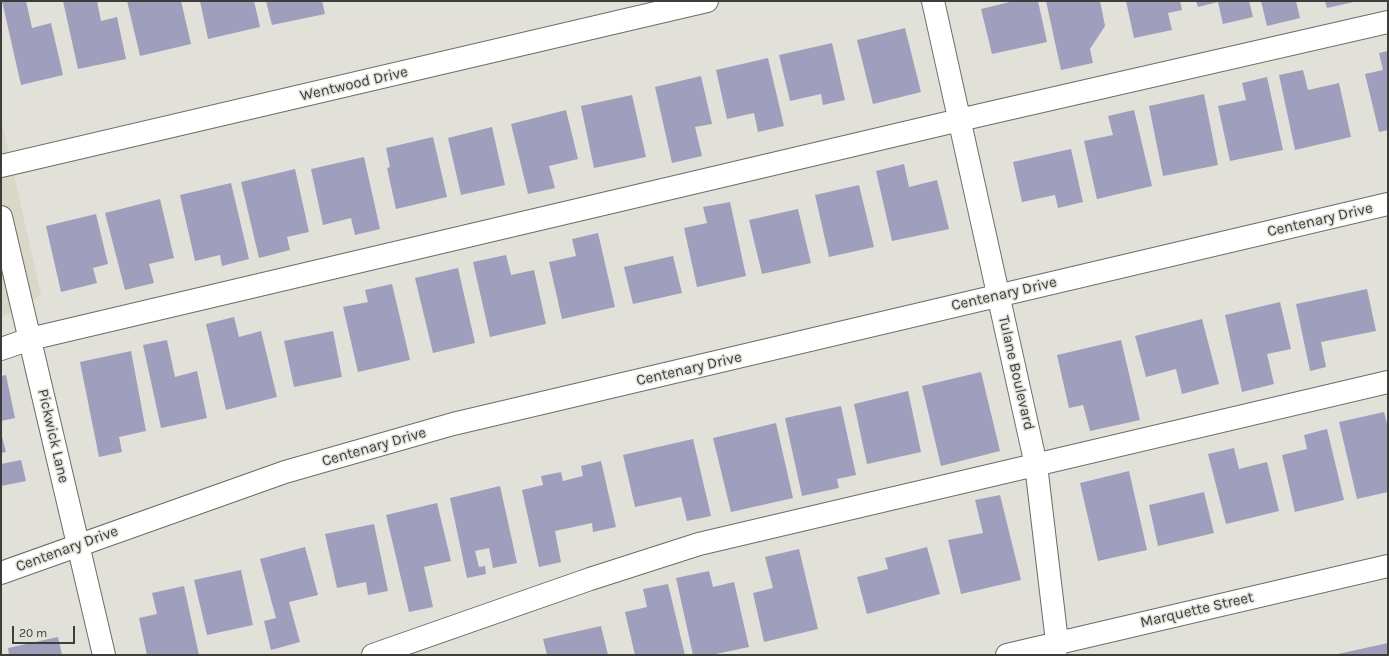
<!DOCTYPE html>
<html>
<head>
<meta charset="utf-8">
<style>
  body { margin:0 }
  #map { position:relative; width:1389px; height:656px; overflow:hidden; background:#e1e0d9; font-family:Karla,sans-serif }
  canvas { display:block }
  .frame { position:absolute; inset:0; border:2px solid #3d3d3a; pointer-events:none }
  .scale { position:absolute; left:12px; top:626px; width:63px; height:18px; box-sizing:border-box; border:2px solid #3d3d3a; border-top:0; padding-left:5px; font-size:12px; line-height:14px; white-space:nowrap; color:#3d3d3a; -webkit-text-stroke:3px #e1e0d9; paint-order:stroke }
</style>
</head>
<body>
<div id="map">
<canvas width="1389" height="656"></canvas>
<div class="frame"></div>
<div class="scale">20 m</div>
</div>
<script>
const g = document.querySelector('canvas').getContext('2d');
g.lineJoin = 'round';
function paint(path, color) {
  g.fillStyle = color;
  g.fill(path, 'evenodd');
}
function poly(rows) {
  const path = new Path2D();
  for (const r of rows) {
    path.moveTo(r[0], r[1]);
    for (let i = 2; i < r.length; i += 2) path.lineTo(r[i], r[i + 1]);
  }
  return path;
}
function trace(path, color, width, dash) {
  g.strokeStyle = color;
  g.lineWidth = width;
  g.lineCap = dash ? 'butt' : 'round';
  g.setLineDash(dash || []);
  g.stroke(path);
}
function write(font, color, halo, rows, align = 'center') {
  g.font = font + ' Karla,sans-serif';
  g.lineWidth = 3;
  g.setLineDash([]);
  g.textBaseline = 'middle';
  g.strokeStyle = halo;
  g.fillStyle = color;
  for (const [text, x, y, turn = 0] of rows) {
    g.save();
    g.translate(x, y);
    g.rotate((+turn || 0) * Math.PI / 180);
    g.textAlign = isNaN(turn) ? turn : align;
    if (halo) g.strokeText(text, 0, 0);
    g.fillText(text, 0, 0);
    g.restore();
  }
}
paint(poly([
  [1,117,41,295,1,318]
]), '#d8d7c8');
paint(poly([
  [2,1,26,1,32,28,51,23,63,75,21,85],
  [63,1,97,1,101,21,117,17,126,59,78,69],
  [127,1,181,1,191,44,140,56],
  [200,1,254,1,260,27,208,39],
  [266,1,322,1,325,14,272,25],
  [1014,1,1038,1,1047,42,992,54,981,9],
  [1046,1,1100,1,1105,26,1090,49,1093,63,1061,70],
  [1126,1,1180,1,1182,10,1168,13,1172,30,1134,38],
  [1196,1,1249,1,1253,17,1223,24,1218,2,1198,7],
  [1261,1,1296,1,1300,18,1267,26],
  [1325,1,1353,1,1354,2,1327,8],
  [905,28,921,92,873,104,857,40],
  [832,43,845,100,823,105,821,94,790,101,779,55],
  [1388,51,1388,130,1379,132,1365,74,1383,70,1379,53],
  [768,58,784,126,758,132,754,113,727,119,716,70],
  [1303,70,1308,90,1339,83,1351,137,1295,150,1279,75],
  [701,76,712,124,695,127,702,156,672,163,655,87],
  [1267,77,1283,150,1230,161,1218,106,1246,100,1242,83],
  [1204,94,1218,165,1163,176,1149,106],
  [632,95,646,157,594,168,581,106],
  [566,110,578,159,549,166,555,188,528,194,511,124],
  [1134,110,1152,186,1097,199,1084,141,1113,135,1108,116],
  [492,127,505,185,461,195,448,138],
  [433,137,447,197,396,209,387,168,390,167,386,148],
  [1071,149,1083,202,1058,208,1055,195,1022,202,1013,162],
  [364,157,380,229,355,235,351,218,323,225,311,169],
  [904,164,909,187,937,180,949,229,892,241,876,171],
  [295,169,309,232,287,237,290,250,259,258,241,182],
  [231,183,249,259,222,266,220,255,195,261,180,195],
  [859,185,874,247,829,257,815,195],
  [160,199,174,258,149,264,154,283,125,290,105,213],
  [730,202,746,276,697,287,684,228,707,223,703,207],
  [798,209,811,263,762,274,749,220],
  [96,214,108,264,93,268,97,283,61,292,46,226],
  [598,233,615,307,562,319,549,262,576,256,572,239],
  [506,255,511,275,534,270,546,324,490,337,473,262],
  [673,256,682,293,633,304,624,267],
  [458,268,475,343,433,353,415,278],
  [392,284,410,360,358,372,343,307,368,302,365,290],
  [1367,289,1376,331,1321,342,1326,367,1310,371,1296,304],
  [1280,302,1291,349,1267,354,1274,384,1242,392,1225,315],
  [234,317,239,337,261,331,277,397,226,410,206,324],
  [1202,319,1219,384,1182,394,1176,369,1146,377,1135,336],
  [333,331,342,377,294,387,284,341],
  [167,340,175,377,197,371,207,418,161,428,143,345],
  [1121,340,1140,420,1090,431,1083,405,1069,408,1057,355],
  [131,351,146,431,119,437,122,452,99,457,80,362],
  [981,372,1000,451,941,466,922,386],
  [6,375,15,418,1,421,1,376],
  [908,391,921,452,867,464,854,404],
  [841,406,856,475,837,479,839,488,802,496,785,418],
  [1384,412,1388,428,1388,492,1357,499,1339,422],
  [776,423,793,498,731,512,713,438],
  [1327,429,1344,500,1295,512,1282,455,1307,449,1304,435],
  [1,433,6,452,1,453],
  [693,439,711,516,687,521,681,497,635,507,623,455],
  [1234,448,1239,469,1267,462,1279,511,1226,524,1208,454],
  [21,460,26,481,1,486,1,464],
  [601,461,616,527,593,532,592,523,555,531,561,562,539,567,522,490,543,485,541,476,561,472,563,481,583,476,581,466],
  [1129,471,1147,550,1098,561,1080,483],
  [500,486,517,563,493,568,489,548,475,551,479,567,485,566,486,574,467,578,450,498],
  [1204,492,1214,533,1158,546,1149,505],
  [1000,495,1021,580,961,594,948,540,983,533,975,500],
  [437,503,451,561,424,567,433,607,409,612,386,515],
  [374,524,388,591,368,595,366,582,337,588,325,534],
  [305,547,318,595,289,602,300,642,271,650,264,621,276,618,260,559],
  [927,547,940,594,867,614,857,577,888,569,885,558],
  [799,549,818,629,764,642,753,593,773,588,765,557],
  [241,570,253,625,207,635,194,580],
  [709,571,713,587,734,582,749,647,711,655,693,655,676,578],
  [668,584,685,655,635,655,625,612,647,607,643,589],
  [184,586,199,655,147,655,139,618,157,614,152,593],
  [601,626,608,655,547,655,543,639],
  [58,637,62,655,9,655,8,648],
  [1388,643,1388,655,1338,655,1338,654]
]), '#9f9fbd');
const minor = poly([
  [933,1,1036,465,1057,642,1055,655],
  [1,166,707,1],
  [1,217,104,655],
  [1,349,30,339,981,115,1388,22],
  [1,573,285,472,453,424,1388,204],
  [373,655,590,579,699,544,1388,382],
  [1007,655,1388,566]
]);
trace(minor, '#6c6c66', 24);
trace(minor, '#fff', 22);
write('15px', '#3d3d3a', '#e1e0d9', [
  ["Wentwood Drive",354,84,-13],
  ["Centenary Drive",1320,220,-13],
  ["Centenary Drive",1004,294,-13],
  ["Centenary Drive",689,369,-13],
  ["Tulane Boulevard",1016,373,77],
  ["Pickwick Lane",53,436,77],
  ["Centenary Drive",374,447,-16],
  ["Centenary Drive",67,549,-20],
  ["Marquette Street",1197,610,-13]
]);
</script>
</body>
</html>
